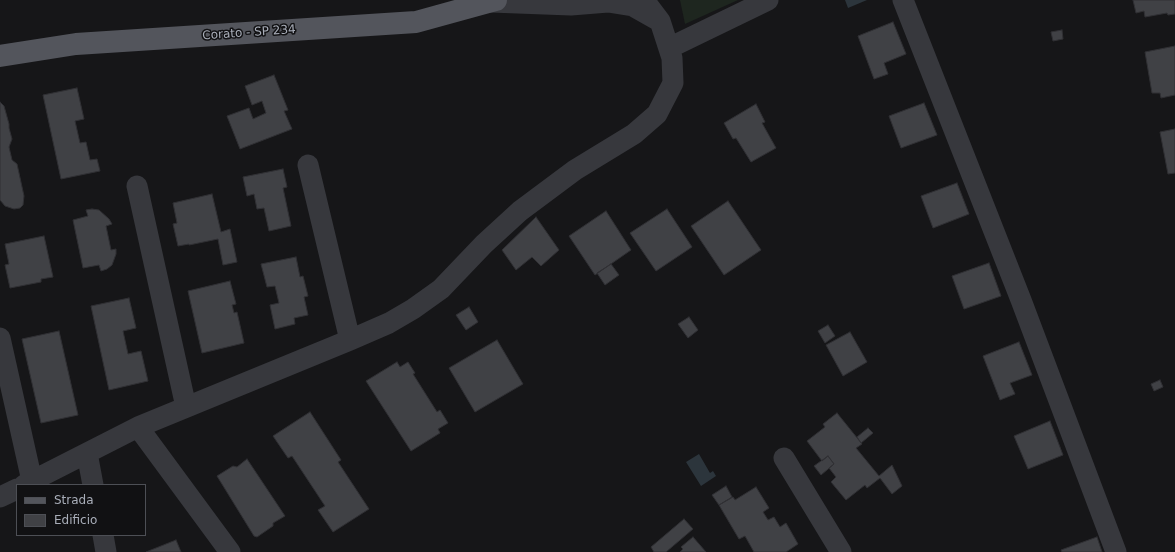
<!DOCTYPE html>
<html>
<head>
<meta charset="utf-8">
<style>
  body { margin:0 }
  #map { position:relative; width:1175px; height:552px; overflow:hidden; background:#161618; font-family:"DejaVu Sans",sans-serif }
  canvas { display:block }
  .legend { position:absolute; left:16px; top:484px; width:130px; height:52px; box-sizing:border-box; background:#111113; border:1px solid #4d4f55; margin:0; padding:5px 7px; list-style:none; font-size:12px; color:#a8adb8 }
  .legend li { display:flex; align-items:center; gap:8px; height:20px }
  .legend b { width:20px; border:1px solid #4d4f55 }
</style>
</head>
<body>
<div id="map">
<canvas width="1175" height="552"></canvas>
<ul class="legend">
<li><b style="height:5px;background:#53555c"></b>Strada</li>
<li><b style="height:11px;background:#404145"></b>Edificio</li>
</ul>
</div>
<script>
const g = document.querySelector('canvas').getContext('2d');
g.lineJoin = 'round';
function paint(path, color) {
  g.fillStyle = color;
  g.fill(path, 'evenodd');
}
function poly(rows) {
  const path = new Path2D();
  for (const r of rows) {
    path.moveTo(r[0], r[1]);
    for (let i = 2; i < r.length; i += 2) path.lineTo(r[i], r[i + 1]);
  }
  return path;
}
function trace(path, color, width, dash) {
  g.strokeStyle = color;
  g.lineWidth = width;
  g.lineCap = dash ? 'butt' : 'round';
  g.setLineDash(dash || []);
  g.stroke(path);
}
function write(font, color, halo, rows, align = 'center') {
  g.font = font + ' "DejaVu Sans",sans-serif';
  g.lineWidth = 3;
  g.setLineDash([]);
  g.textBaseline = 'middle';
  g.strokeStyle = halo;
  g.fillStyle = color;
  for (const [text, x, y, turn = 0] of rows) {
    g.save();
    g.translate(x, y);
    g.rotate((+turn || 0) * Math.PI / 180);
    g.textAlign = isNaN(turn) ? turn : align;
    if (halo) g.strokeText(text, 0, 0);
    g.fillText(text, 0, 0);
    g.restore();
  }
}
paint(poly([
  [680,0,738,0,685,24]
]), '#1e261f');
paint(poly([
  [845,0,867,0,848,8],
  [699,454,710,473,713,471,716,476,701,486,686,462]
]), '#2c353c');
const building = poly([
  [1133,0,1175,0,1175,14,1168,15,1167,13,1145,17,1144,11,1136,13,1133,0],
  [893,22,906,54,884,63,888,74,874,79,858,36,893,22],
  [1062,30,1063,39,1053,41,1051,32,1062,30],
  [1175,46,1175,95,1161,98,1160,93,1152,93,1145,52,1175,46],
  [274,75,288,110,284,111,292,129,240,149,227,116,249,108,253,119,266,113,262,101,252,105,245,86,274,75],
  [77,88,84,119,75,121,80,143,86,142,90,160,97,159,100,171,61,179,43,95,77,88],
  [0,102,4,106,9,124,9,128,12,139,9,147,12,160,17,164,24,196,23,205,20,208,14,209,5,206,0,200,0,102],
  [924,103,937,135,901,148,889,116,924,103],
  [756,104,765,122,762,123,776,148,751,162,736,138,733,139,724,123,756,104],
  [1175,129,1175,173,1168,174,1160,132,1175,129],
  [283,169,287,187,283,188,291,226,269,231,264,208,257,209,254,194,247,196,243,177,283,169],
  [957,183,969,214,933,228,921,196,957,183],
  [212,194,221,232,230,229,237,262,223,265,218,239,189,245,189,244,178,246,173,224,177,223,173,203,212,194],
  [728,201,761,250,724,275,691,226,728,201],
  [92,209,99,210,109,219,112,224,106,226,111,250,116,249,116,254,112,265,107,269,101,271,99,265,83,268,73,220,88,216,86,210,92,209],
  [667,209,692,247,656,271,630,233,667,209],
  [606,211,631,250,595,275,569,236,606,211],
  [536,217,559,250,541,266,532,257,516,270,502,250,536,217],
  [44,236,53,277,41,279,41,282,10,288,5,265,9,264,5,244,44,236],
  [296,257,300,277,303,276,308,296,304,297,308,315,294,318,295,324,275,329,270,305,279,303,275,286,267,287,261,264,296,257],
  [989,263,1001,296,964,309,952,276,989,263],
  [611,264,619,275,605,285,597,273,611,264],
  [230,281,236,304,232,305,234,313,237,312,244,343,202,353,188,291,230,281],
  [129,298,136,328,123,331,128,354,141,351,148,381,109,390,91,306,129,298],
  [469,307,478,322,466,330,456,315,469,307],
  [689,317,698,330,688,338,678,324,689,317],
  [828,325,835,336,825,343,818,331,828,325],
  [59,331,78,415,41,423,22,339,59,331],
  [850,332,867,362,843,376,826,345,850,332],
  [497,340,523,384,475,412,449,368,497,340],
  [1019,342,1032,375,1010,383,1015,394,1000,400,983,356,1019,342],
  [397,362,400,367,408,362,415,373,413,374,437,412,440,410,448,423,438,429,440,433,411,451,366,381,397,362],
  [1160,380,1163,387,1154,391,1151,384,1160,380],
  [310,412,341,460,338,462,369,509,333,532,318,510,325,506,292,456,288,458,273,436,310,412],
  [837,413,862,444,856,448,879,476,892,465,902,486,892,494,880,478,867,488,865,485,846,500,831,482,836,477,829,468,834,464,828,456,822,461,807,441,825,427,823,424,837,413],
  [1050,421,1063,455,1028,469,1014,436,1050,421],
  [868,428,873,433,861,443,857,437,868,428],
  [828,456,834,464,821,475,814,466,828,456],
  [247,459,285,516,273,523,273,526,257,537,254,536,217,476,233,466,237,467,247,459],
  [726,486,732,497,719,505,712,495,726,486],
  [756,487,769,508,763,512,768,520,774,517,780,527,786,523,798,544,786,552,754,552,745,536,739,539,719,505,733,497,735,500,756,487],
  [684,519,693,529,666,552,654,552,651,547,684,519],
  [693,537,706,552,680,552,683,549,681,547,693,537],
  [1097,537,1102,552,1062,552,1061,550,1097,537],
  [176,540,181,552,146,552,176,540]
]);
paint(building, '#404145');
trace(building, '#303034', 1);
trace(poly([
  [903,0,1021,300,1116,552],
  [491,2,571,5,608,2,633,6,656,19],
  [669,48,768,0],
  [308,165,350,340],
  [137,186,186,407],
  [0,338,32,481],
  [138,427,230,552],
  [87,453,93,485],
  [784,458,841,552],
  [24,485,138,427,350,340,389,323,413,309,441,289,484,244,520,211,575,170,634,134,657,114,673,83,672,58,660,21,644,0],
  [0,497,17,489],
  [103,535,106,552]
]), '#37383d', 21);
trace(poly([
  [0,56,76,44,416,22,496,0]
]), '#53555c', 22);
write('12px', '#a8adb8', '#111113', [
  ["Corato - SP 234",249,33,-4]
]);
</script>
</body>
</html>
